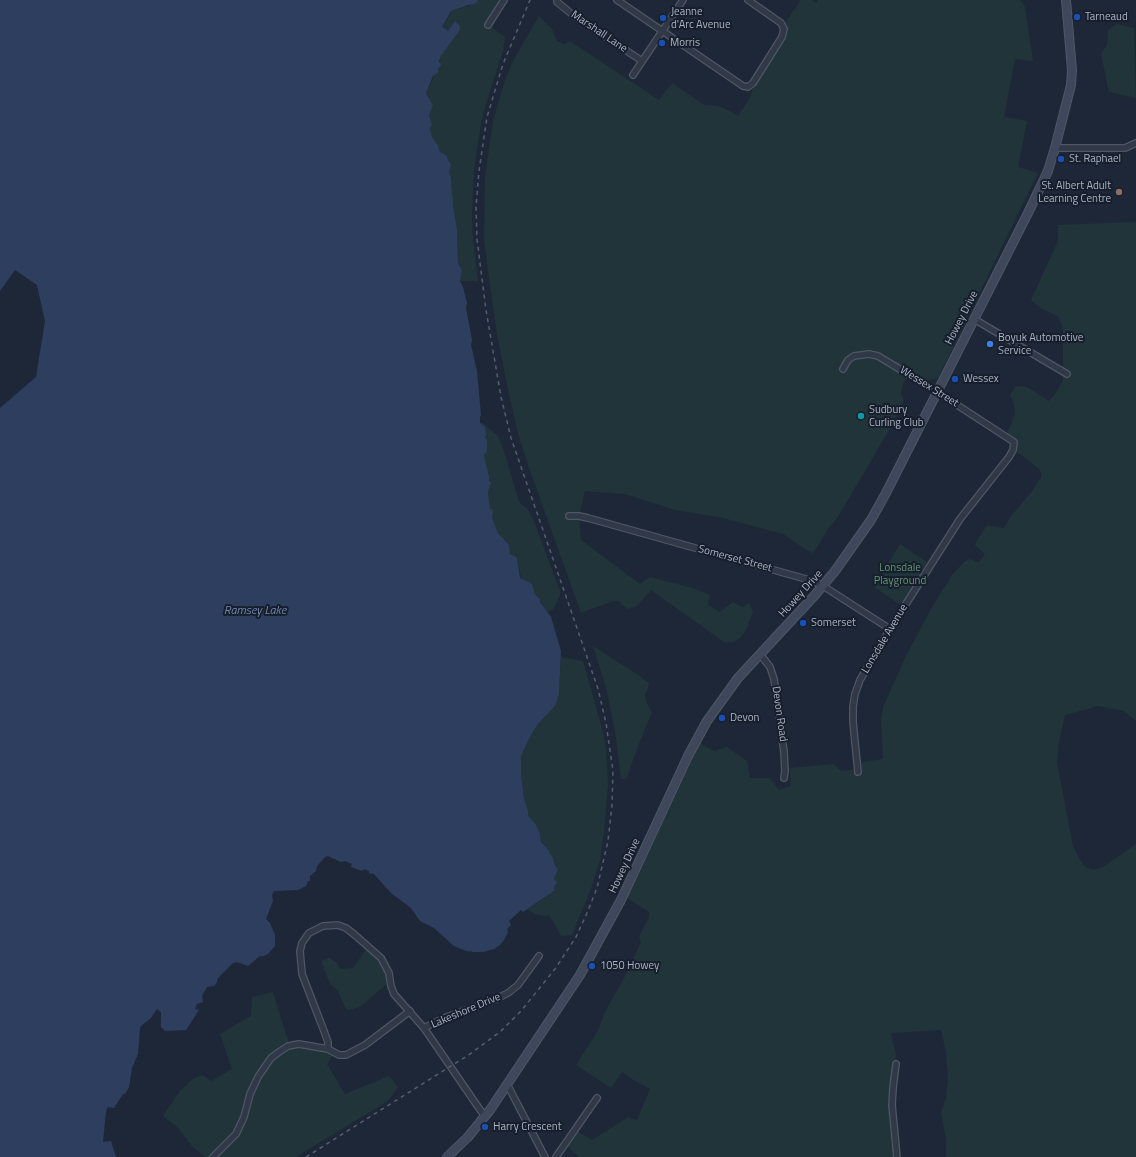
<!DOCTYPE html>
<html>
<head>
<meta charset="utf-8">
<style>
  body { margin:0 }
  canvas { display:block; background:#1e2737 }
</style>
</head>
<body>
<canvas width="1136" height="1157"></canvas>
<script>
const g = document.querySelector('canvas').getContext('2d');
g.lineJoin = 'round';
function paint(path, color) {
  g.fillStyle = color;
  g.fill(path, 'evenodd');
}
function poly(rows) {
  const path = new Path2D();
  for (const r of rows) {
    path.moveTo(r[0], r[1]);
    for (let i = 2; i < r.length; i += 2) path.lineTo(r[i], r[i + 1]);
  }
  return path;
}
function trace(path, color, width, dash) {
  g.strokeStyle = color;
  g.lineWidth = width;
  g.lineCap = dash ? 'butt' : 'round';
  g.setLineDash(dash || []);
  g.stroke(path);
}
function write(font, color, halo, rows, align = 'center') {
  g.font = font + ' "Titillium Web",sans-serif';
  g.lineWidth = 4;
  g.setLineDash([]);
  g.textBaseline = 'middle';
  g.strokeStyle = halo;
  g.fillStyle = color;
  for (const [text, x, y, turn = 0] of rows) {
    g.save();
    g.translate(x, y);
    g.rotate((+turn || 0) * Math.PI / 180);
    g.textAlign = isNaN(turn) ? turn : align;
    if (halo) g.strokeText(text, 0, 0);
    g.fillText(text, 0, 0);
    g.restore();
  }
}
paint(poly([
  [479,0,505,0,488,25,505,37,503,51,486,104,481,123,474,170,472,216,473,238,478,281,460,281,462,270,458,263,457,229,453,206,453,198,452,195,451,177,448,173,451,164,448,160,447,156,440,152,432,137,430,128,432,124,429,115,433,105,426,93,438,69,441,56,460,30,448,31,442,27,450,15,451,11,471,5],
  [801,0,812,0,816,3,818,0,1020,0,1025,7,1033,61,1015,59,1004,117,1027,121,1018,167,1038,173,938,378,921,382,909,375,903,384,901,392,903,397,903,403,889,430,839,515,828,529,813,553,805,549,783,534,723,518,675,510,625,494,585,491,579,516,581,540,640,584,650,577,693,588,710,595,708,605,720,612,733,602,742,607,749,603,753,611,746,630,740,638,734,642,724,642,651,590,637,606,627,609,619,601,613,601,581,613,528,465,518,433,509,394,497,334,488,271,484,240,485,177,493,121,505,80,513,61,539,16,552,29,557,41,564,44,570,41,659,100,672,83,704,105,717,106,724,108,738,116,751,96,754,84,783,37,783,26],
  [1117,24,1134,28,1136,98,1109,92,1101,54,1107,45,1108,30],
  [1136,222,1136,721,1124,711,1098,706,1065,715,1059,742,1057,763,1073,846,1081,862,1087,868,1093,870,1103,867,1136,844,1136,1157,946,1157,946,1139,941,1113,946,1098,948,1078,946,1052,941,1030,891,1033,896,1055,897,1063,893,1088,897,1157,579,1157,565,1144,575,1130,592,1140,628,1117,637,1120,650,1089,635,1081,622,1072,611,1088,576,1065,598,1031,605,1012,624,978,641,942,639,936,649,918,649,912,624,896,696,741,714,751,727,747,747,761,750,778,770,778,779,790,791,786,790,768,834,764,841,771,859,769,863,762,883,759,881,718,884,705,905,658,931,609,952,575,965,561,970,559,978,563,985,554,975,545,978,539,987,525,1004,528,1011,516,1030,494,1042,476,1040,470,1027,459,1013,450,1014,441,1006,436,1015,414,1014,404,1010,395,1016,386,1027,387,1049,401,1055,394,1063,381,1063,328,1058,316,1042,309,1031,300,1058,241,1058,225],
  [480,423,484,424,498,436,505,454,519,502,528,510,533,519,560,591,560,595,555,606,553,609,548,612,544,608,538,596,535,594,532,584,529,582,520,578,521,577,517,558,510,555,509,545,498,533,492,518,493,513,490,509,488,492,489,476,484,455,487,449,485,437],
  [900,544,927,562,901,605,874,587],
  [593,646,640,676,649,683,648,688,645,695,647,704,652,712,640,741,626,779,621,779,616,737,607,691],
  [561,657,583,661,603,732,606,749,608,785,604,832,600,860,592,886,572,935,561,936,550,916,538,915,527,910,551,893,555,890,554,888,556,885,554,879,558,870,554,863,553,858,547,848,541,842,540,834,535,823,528,816,528,811,524,798,521,775,521,756,532,733,538,724,554,707,557,701,559,694],
  [368,947,383,963,389,982,360,1007,351,1010,346,1009,338,991,330,984,321,961,329,958,336,962,341,969,353,968],
  [273,992,288,1041,291,1046,299,1044,334,1053,327,1064,345,1094,389,1076,398,1087,388,1101,296,1157,205,1157,192,1146,177,1127,163,1116,180,1091,194,1078,203,1075,211,1081,232,1069,220,1034,251,1016,252,997]
]), '#203439');
paint(poly([
  [0,0,479,0,474,4,468,5,451,11,442,27,448,31,455,21,460,26,460,30,441,56,439,61,441,65,438,69,438,73,433,76,426,93,433,105,429,115,432,125,430,128,432,137,438,146,440,152,447,156,448,160,451,164,449,173,451,177,452,195,453,198,453,206,457,229,458,263,462,270,460,281,463,287,467,303,466,308,472,340,471,345,477,371,481,415,480,417,480,423,485,427,486,435,485,437,487,440,487,451,484,455,489,476,489,481,491,482,488,492,490,509,492,509,493,513,492,518,498,533,509,545,510,555,513,555,517,558,520,578,529,582,532,584,535,594,540,599,540,602,551,617,561,651,559,694,557,701,554,707,538,724,532,733,521,756,521,775,524,798,528,811,528,816,535,823,540,834,541,842,547,848,553,858,554,863,558,870,554,879,557,882,554,888,555,890,551,893,523,912,521,910,509,921,511,925,507,929,508,932,504,940,500,945,494,949,483,952,474,952,466,951,454,946,434,928,420,921,411,908,391,893,374,874,369,873,369,871,364,869,362,871,351,867,352,864,345,861,341,862,328,856,325,857,317,866,316,871,310,876,310,881,308,881,306,886,298,890,274,891,272,895,273,901,266,919,270,923,275,935,275,946,268,954,264,956,260,956,248,966,237,962,233,963,218,978,217,982,214,986,207,987,202,996,203,1002,197,1004,195,1009,199,1010,186,1030,165,1031,161,1027,161,1012,157,1009,150,1019,142,1025,140,1028,138,1054,132,1068,129,1087,125,1094,123,1094,114,1108,108,1107,106,1111,103,1142,111,1141,116,1157,0,1157,0,408,36,377,45,321,37,285,15,270,0,291]
]), '#2e3e5e');
const minor = poly([
  [557,0,557,2,573,15,642,61],
  [617,0,743,86,748,87,753,83,782,37,784,29,781,23,748,0],
  [488,25,504,0],
  [633,75,683,0],
  [1055,148,1125,148,1136,143],
  [974,319,1067,374],
  [843,369,848,360,854,356,869,354,878,356,931,388,1014,442,1013,450,1009,457,960,519,890,629,860,680,855,694,853,707,853,722,858,772],
  [569,516,579,516,588,518,813,581,823,586,890,629],
  [760,654,770,667,774,679,784,752,785,771,784,778],
  [424,1028,444,1018,494,1000,508,993,518,985,539,956],
  [328,1049,328,1042,324,1031,302,974,300,951,302,943,309,933,323,926,338,925,346,928,355,935,381,958,389,973,391,986,394,994,424,1028,485,1117],
  [896,1064,893,1088,892,1105,897,1157],
  [507,1084,545,1157],
  [213,1157,236,1134,244,1117,250,1094,258,1077,271,1058,279,1052,288,1046,299,1044,328,1049,339,1055,346,1055,365,1045,410,1011],
  [556,1157,597,1098]
]);
const secondary = poly([
  [447,1157,468,1137,490,1110,580,975,621,900,688,756,707,721,738,678,815,595,835,571,871,520,886,493,1028,213,1048,171,1055,148,1071,85,1072,70,1066,0]
]);
trace(minor, '#4f5666', 8);
trace(secondary, '#4f5666', 10);
trace(minor, '#313948', 5.5);
trace(secondary, '#3f485b', 8);
trace(poly([
  [306,1157,470,1054,501,1031,521,1011,555,969,576,937,587,913,597,888,608,841,612,805,613,771,606,723,598,689,587,657,511,438,501,397,486,310,477,239,476,207,479,171,487,117,503,64,530,0]
]), '#535d70', 1.5, [4, 4]);
for (const [x, y, r, color] of [
  [1077,17,4,"#1a4fb4"],
  [663,18,4,"#1a4fb4"],
  [662,43,4,"#1a4fb4"],
  [1061,159,4,"#1a4fb4"],
  [1119,192,4,"#8d6e63"],
  [990,344,4,"#3f7fe0"],
  [955,379,4,"#1a4fb4"],
  [861,416,4,"#0f9aa8"],
  [803,623,4,"#1a4fb4"],
  [722,718,4,"#1a4fb4"],
  [592,966,4,"#1a4fb4"],
  [485,1127,4,"#1a4fb4"]
]) {
  const dot = new Path2D();
  dot.arc(x, y, r, 0, 2 * Math.PI);
  g.fillStyle = color;
  g.fill(dot);
  trace(dot, '#171e2c', 1.5);
}
write('11px', '#abb3c5', '#171e2c', [
  ["Jeanne",671,12],
  ["d'Arc Avenue",671,25],
  ["Tarneaud",1085,17],
  ["Morris",670,43],
  ["St. Raphael",1069,159],
  ["St. Albert Adult",1111,186,"right"],
  ["Learning Centre",1111,199,"right"],
  ["Boyuk Automotive",998,338],
  ["Service",998,351],
  ["Wessex",963,379],
  ["Sudbury",869,410],
  ["Curling Club",869,423],
  ["Somerset",811,623],
  ["Devon",730,718],
  ["1050 Howey",600,966],
  ["Harry Crescent",493,1127]
], 'left');
write('11px', '#abb3c5', '#171e2c', [
  ["Marshall Lane",599,32,34],
  ["Howey Drive",962,318,-63],
  ["Wessex Street",929,387,32],
  ["Somerset Street",735,559,15],
  ["Howey Drive",801,594,-48],
  ["Lonsdale Avenue",885,639,-59],
  ["Devon Road",779,714,82],
  ["Howey Drive",625,866,-65],
  ["Lakeshore Drive",466,1011,-23]
]);
write('11px', '#629771', '#171e2c', [
  ["Lonsdale",900,568],
  ["Playground",900,581]
]);
write('italic 12px', '#7187b0', '#171e2c', [
  ["Ramsey Lake",255,611]
]);
</script>
</body>
</html>
